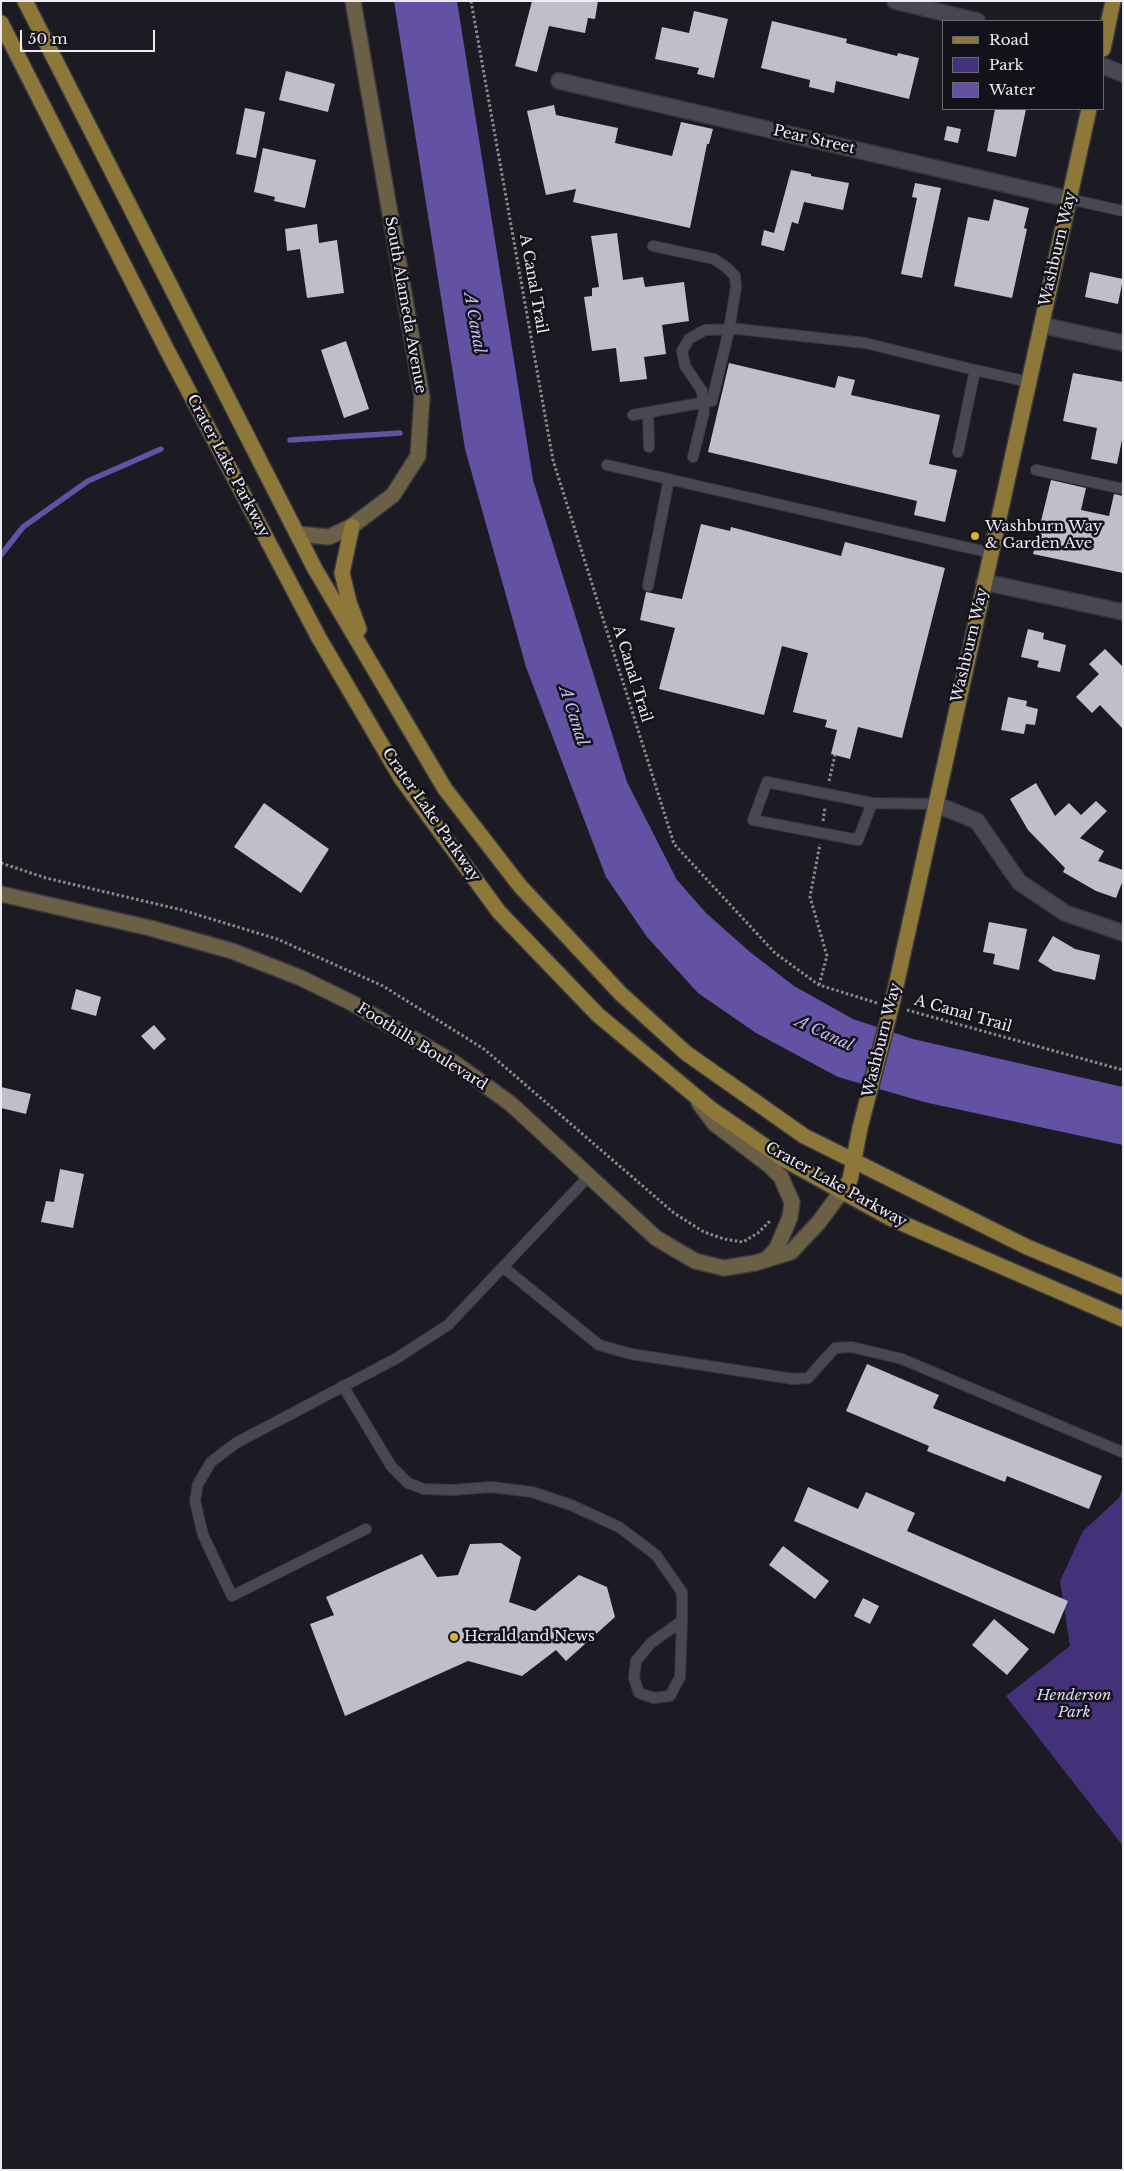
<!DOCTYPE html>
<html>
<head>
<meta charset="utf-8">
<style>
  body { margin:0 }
  #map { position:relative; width:1124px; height:2171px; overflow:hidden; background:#1c1b24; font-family:"Libre Baskerville",serif }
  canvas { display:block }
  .frame { position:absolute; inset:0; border:2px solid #ecebf1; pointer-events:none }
  .legend { position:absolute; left:942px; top:20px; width:162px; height:90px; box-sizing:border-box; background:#13121a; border:1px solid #6a6970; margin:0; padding:6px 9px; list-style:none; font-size:15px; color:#ecebf1 }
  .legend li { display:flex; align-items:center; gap:10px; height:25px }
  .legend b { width:25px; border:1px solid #6a6970 }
  .scale { position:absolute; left:20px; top:30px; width:135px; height:22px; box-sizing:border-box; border:2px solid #ecebf1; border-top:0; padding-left:6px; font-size:15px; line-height:18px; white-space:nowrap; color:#ecebf1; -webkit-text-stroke:4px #13121a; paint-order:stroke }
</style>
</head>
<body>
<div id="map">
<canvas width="1124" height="2171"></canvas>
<div class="frame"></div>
<ul class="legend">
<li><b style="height:6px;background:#8d7839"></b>Road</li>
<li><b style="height:14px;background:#43317a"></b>Park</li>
<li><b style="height:14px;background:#6351a4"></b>Water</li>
</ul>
<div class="scale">50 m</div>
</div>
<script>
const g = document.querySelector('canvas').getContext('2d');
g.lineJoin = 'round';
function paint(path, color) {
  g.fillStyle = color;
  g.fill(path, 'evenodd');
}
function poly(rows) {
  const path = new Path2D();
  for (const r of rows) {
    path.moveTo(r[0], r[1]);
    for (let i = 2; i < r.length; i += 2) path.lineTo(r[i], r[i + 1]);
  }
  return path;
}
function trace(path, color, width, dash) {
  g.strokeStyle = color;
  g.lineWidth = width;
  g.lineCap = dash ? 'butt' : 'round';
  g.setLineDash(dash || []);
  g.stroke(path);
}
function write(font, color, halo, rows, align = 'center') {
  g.font = font + ' "Libre Baskerville",serif';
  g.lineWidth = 5;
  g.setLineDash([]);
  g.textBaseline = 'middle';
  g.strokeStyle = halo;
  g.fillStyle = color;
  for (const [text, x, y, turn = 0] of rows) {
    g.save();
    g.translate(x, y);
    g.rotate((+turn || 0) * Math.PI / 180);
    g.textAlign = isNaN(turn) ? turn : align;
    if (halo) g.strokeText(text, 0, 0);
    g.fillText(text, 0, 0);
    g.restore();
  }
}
paint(poly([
  [1123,1487,1123,1846,1006,1696,1070,1646,1060,1581,1083,1531,1119,1498]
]), '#43317a');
paint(poly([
  [394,1,457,1,533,480,627,782,677,880,706,913,750,952,794,986,853,1019,913,1039,1123,1087,1123,1145,924,1102,838,1077,756,1033,698,993,647,937,606,877,526,667,465,449]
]), '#6351a4');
trace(poly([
  [290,440,400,433],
  [1,555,23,527,88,481,161,449]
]), '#6351a4', 5.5);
paint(poly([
  [532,1,598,1,595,19,588,18,585,33,549,26,537,72,515,66],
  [694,11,728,19,714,78,697,74,699,68,655,59,662,27,689,33],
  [772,21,847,39,846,43,897,56,898,53,919,58,909,99,836,81,834,93,809,87,810,80,761,68],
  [286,71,335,84,328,112,279,100],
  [554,105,556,115,618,128,615,143,672,156,681,122,713,129,709,144,707,144,690,228,573,202,576,189,546,195,527,111],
  [245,108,265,112,256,158,236,154],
  [995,109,1026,109,1016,157,987,151],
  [947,126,961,129,958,143,944,140],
  [263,148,316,160,305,208,274,201,275,197,254,192],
  [791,170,811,174,811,176,849,183,843,210,804,202,798,224,792,222,784,251,761,245,764,230,774,233],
  [915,183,941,188,922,278,901,274,917,198,912,197],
  [994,199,1029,208,1024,228,1027,229,1012,298,954,286,968,217,989,221],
  [317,224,319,243,337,240,344,293,307,298,300,249,287,251,285,229],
  [617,233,623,280,643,277,645,287,684,282,689,321,662,325,666,354,644,357,647,379,620,382,616,348,592,351,584,297,592,296,592,288,599,287,591,236],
  [1090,272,1123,279,1118,304,1085,297],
  [346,341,369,409,344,418,321,350],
  [729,363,835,388,838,376,855,380,851,395,940,415,929,464,957,470,945,522,914,515,917,501,708,452],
  [1073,373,1123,382,1123,435,1117,464,1091,459,1097,428,1063,421],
  [1051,480,1086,488,1081,510,1109,516,1114,494,1123,496,1123,573,1033,554],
  [701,524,730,531,731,527,841,556,845,542,945,568,902,738,858,727,850,759,831,754,837,730,825,727,827,720,793,712,808,653,782,646,764,715,659,689,675,628,640,620,646,592,682,599],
  [1028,629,1044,633,1043,639,1066,645,1060,672,1037,667,1039,661,1021,657],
  [1105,649,1123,667,1123,729,1100,705,1092,713,1076,697,1099,674,1089,664],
  [1008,697,1027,701,1026,706,1038,709,1035,725,1026,724,1024,734,1001,730],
  [1036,783,1055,816,1069,803,1081,815,1096,801,1107,811,1080,838,1104,851,1098,861,1123,870,1123,880,1116,898,1096,891,1063,872,1065,868,1028,830,1010,799],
  [264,803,329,849,301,893,234,847],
  [989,922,1027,929,1019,970,993,964,995,954,983,952],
  [1053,936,1075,949,1100,955,1095,980,1054,971,1038,961],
  [76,989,101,997,96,1016,71,1009],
  [154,1025,166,1039,154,1050,141,1036],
  [1,1087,31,1094,26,1114,1,1108],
  [60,1169,84,1174,73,1228,41,1222,46,1201,54,1202],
  [867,1364,939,1395,933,1408,1102,1476,1089,1509,1007,1476,1005,1482,927,1451,929,1446,846,1411],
  [808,1487,858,1509,866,1492,915,1513,907,1531,1068,1601,1054,1634,794,1521],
  [501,1543,521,1557,509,1602,535,1611,579,1575,607,1587,615,1617,566,1661,556,1650,522,1676,468,1661,345,1716,310,1624,334,1615,326,1597,422,1554,437,1577,458,1575,470,1544],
  [783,1546,829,1581,815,1599,769,1565],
  [863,1598,879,1606,870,1624,854,1616],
  [994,1619,1029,1649,1007,1675,972,1645]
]), '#c0beca');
const lane = poly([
  [1069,199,1123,211],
  [648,413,649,447],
  [633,415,712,401,729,330,736,287,735,276,726,267,714,259,653,246],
  [958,452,975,370,1029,382],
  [693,457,704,412,703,403,702,391,685,366,682,351,689,339,705,330,738,329,865,343,975,370],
  [607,465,991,553],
  [1036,470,1123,489],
  [648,586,669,479],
  [872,803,858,840,753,820,767,782,872,803,935,804],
  [503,1267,599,1345,631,1354,793,1379,808,1378,835,1348,852,1347,902,1359,1122,1452],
  [343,1386,391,1466,408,1483,424,1489,453,1490,491,1487,532,1492,571,1505,619,1527,656,1555,682,1592,682,1621,680,1677,670,1696,654,1698,639,1693,634,1678,636,1661,651,1643,682,1621],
  [366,1529,232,1596,203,1535,195,1501,198,1484,211,1462,236,1443,397,1358,448,1325,589,1176]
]);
const street = poly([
  [895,1,977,21],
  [1103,66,1123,74],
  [559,81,1069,199],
  [1041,325,1123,343],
  [984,582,1123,612],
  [935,804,977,821,1019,882,1065,913,1123,933]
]);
const secondary = poly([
  [297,534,329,537,352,526,393,495,418,456,422,397,353,1],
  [1,894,150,928,232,951,301,978,352,1003,456,1064,511,1104,656,1238,695,1261,724,1268,755,1263,791,1252,819,1222,842,1191],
  [699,1103,715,1124,769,1165,781,1177,787,1191,792,1202,790,1217,777,1248,767,1259]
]);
const primary = poly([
  [25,1,315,569,445,789,520,886,621,994,686,1053,804,1136,1027,1247,1123,1287],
  [1,23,168,352,319,638,401,778,499,912,598,1015,711,1109,785,1160,890,1218,1123,1319],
  [1103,49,1113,1],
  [352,526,342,573,349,602,359,629],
  [842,1191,850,1180,860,1128,892,1004,1089,109]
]);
trace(lane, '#39383f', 12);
trace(street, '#39383f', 18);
trace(secondary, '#39383f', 18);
trace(primary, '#39383f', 18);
trace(poly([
  [471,1,553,460,674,844,775,953,819,985,877,1003],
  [829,781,835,755],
  [823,821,825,807],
  [1,863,46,878,182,910,277,939,383,986,484,1049,674,1213,704,1232,724,1239,743,1242,758,1233,770,1221],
  [819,985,827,956,810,897,820,844],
  [907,1010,1123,1070]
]), '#8b8a91', 3, [2.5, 2.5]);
trace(lane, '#494852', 10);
trace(street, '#494852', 15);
trace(secondary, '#6b6045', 15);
trace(primary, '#8d7839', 15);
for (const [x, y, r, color] of [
  [975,536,5,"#dab333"],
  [454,1637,5,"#dab333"]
]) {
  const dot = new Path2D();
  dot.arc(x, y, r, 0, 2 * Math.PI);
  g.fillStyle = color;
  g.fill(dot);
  trace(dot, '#13121a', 2);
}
write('15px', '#ecebf1', '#13121a', [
  ["Pear Street",814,140,13],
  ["Washburn Way",1058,249,-77],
  ["A Canal Trail",533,284,80],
  ["South Alameda Avenue",405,305,80],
  ["Crater Lake Parkway",228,466,62],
  ["Washburn Way",970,645,-77],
  ["A Canal Trail",632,674,73],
  ["Crater Lake Parkway",431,815,55],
  ["A Canal Trail",963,1014,16],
  ["Washburn Way",882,1040,-76],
  ["Foothills Boulevard",422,1047,32],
  ["Crater Lake Parkway",836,1185,29]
]);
write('15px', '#ecebf1', '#13121a', [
  ["Washburn Way",985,527],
  ["& Garden Ave",985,544],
  ["Herald and News",464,1637]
], 'left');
write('italic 15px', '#dddbf2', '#13121a', [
  ["Henderson",1074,1696],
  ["Park",1074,1713]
]);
write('italic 16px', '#c5bfec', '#13121a', [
  ["A Canal",474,323,80],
  ["A Canal",573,716,72],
  ["A Canal",824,1034,25]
]);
</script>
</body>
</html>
